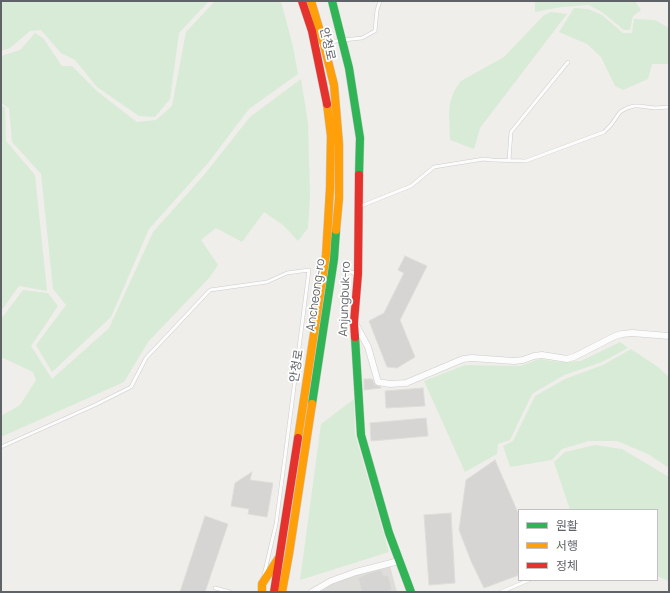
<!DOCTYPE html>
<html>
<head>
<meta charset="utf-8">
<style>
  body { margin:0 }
  #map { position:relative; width:670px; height:593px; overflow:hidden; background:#efeeea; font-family:Manrope,"Noto Sans KR",sans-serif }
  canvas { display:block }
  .frame { position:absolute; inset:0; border:2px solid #5f6368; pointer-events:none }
  .legend { position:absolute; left:518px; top:509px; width:140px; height:72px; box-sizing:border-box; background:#fff; border:1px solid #bfc1c3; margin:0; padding:5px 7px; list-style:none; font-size:12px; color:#5f6368 }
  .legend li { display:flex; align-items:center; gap:8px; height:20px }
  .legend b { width:20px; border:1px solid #bfc1c3 }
</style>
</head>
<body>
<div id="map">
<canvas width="670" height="593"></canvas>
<div class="frame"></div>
<ul class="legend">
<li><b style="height:5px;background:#30b455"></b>원활</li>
<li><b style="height:5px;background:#ff9f0a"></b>서행</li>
<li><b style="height:5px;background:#e5322d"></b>정체</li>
</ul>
</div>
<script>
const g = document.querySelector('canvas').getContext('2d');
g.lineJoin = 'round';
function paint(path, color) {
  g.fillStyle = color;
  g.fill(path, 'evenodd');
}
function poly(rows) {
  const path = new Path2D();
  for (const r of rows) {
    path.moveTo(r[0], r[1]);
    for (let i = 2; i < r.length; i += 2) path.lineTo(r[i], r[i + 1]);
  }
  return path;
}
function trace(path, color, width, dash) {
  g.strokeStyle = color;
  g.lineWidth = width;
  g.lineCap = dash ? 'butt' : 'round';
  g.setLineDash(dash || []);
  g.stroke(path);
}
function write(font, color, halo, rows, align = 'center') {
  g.font = font + ' Manrope,"Noto Sans KR",sans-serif';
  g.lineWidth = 3.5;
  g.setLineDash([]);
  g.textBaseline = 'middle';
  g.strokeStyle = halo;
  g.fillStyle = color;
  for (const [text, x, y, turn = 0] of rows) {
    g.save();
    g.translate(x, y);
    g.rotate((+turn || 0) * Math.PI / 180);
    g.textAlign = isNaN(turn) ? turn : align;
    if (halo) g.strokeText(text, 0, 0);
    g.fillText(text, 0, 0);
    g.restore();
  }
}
paint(poly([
  [390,566,397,592,315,592,335,582,353,575]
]), '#dfddda');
paint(poly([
  [1,1,209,1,179,33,170,99,155,117,139,116,97,87,75,60,61,53,41,30,30,31,10,48,1,51],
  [215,1,281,1,293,47,298,74,249,109,208,163,149,229,111,317,52,372,36,345,66,305,53,289,41,174,12,142,9,108,1,103,1,56,20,50,35,33,43,38,62,66,72,66,98,92,137,122,156,120,172,106,186,32],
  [535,1,635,1,641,10,633,16,630,30,624,30,602,12,589,5,561,7,535,12],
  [574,8,588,9,602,15,623,33,632,33,634,19,655,20,669,28,669,64,652,64,648,79,623,90,615,86,601,57,587,44,559,32],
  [551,12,567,14,480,128,474,149,450,140,449,113,450,103,454,91,461,81,504,57,544,15],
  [301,79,308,123,310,196,308,228,298,241,283,225,264,212,242,242,216,228,201,240,218,265,209,278,148,342,124,382,1,437,1,416,20,405,36,380,33,372,1,357,1,319,23,290,48,293,58,306,31,346,52,379,109,328,153,232,204,175,250,117],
  [1,106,5,107,6,141,35,175,47,291,19,286,1,311],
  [620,342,628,348,602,362,564,375,532,394,510,440,498,444,497,454,465,472,424,381,465,365,520,366,540,359,559,362,581,361],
  [631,349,658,367,669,377,669,468,648,454,617,441,589,441,562,449,552,460,510,467,503,446,513,441,535,396,565,379,603,365],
  [354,399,355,434,389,552,300,580,321,424],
  [595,445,622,449,669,477,669,581,657,576,657,510,570,510,554,462,565,452]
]), '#d8ebd6');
const building = poly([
  [405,256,427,266,400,320,415,357,397,368,387,367,369,321,384,313,404,273,398,270,405,256],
  [364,379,372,379,375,385,381,387,381,388,364,390,364,379],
  [423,388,425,406,386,408,385,391,423,388],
  [426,418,428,436,371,441,370,423,426,418],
  [495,460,519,515,519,575,484,588,471,561,459,530,466,480,495,460],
  [252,472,250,480,273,483,267,517,248,514,249,509,231,506,235,483,252,472],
  [451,513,455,583,429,585,424,515,451,513],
  [205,516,228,524,205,592,180,592,205,516],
  [381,570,384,576,388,575,392,590,384,592,362,592,358,578,369,573,381,570]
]);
paint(building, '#d6d5d3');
trace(building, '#deddd9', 1);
const lane = poly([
  [316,46,324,45,336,41,343,40,362,38,375,31,377,10,380,1],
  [509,160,511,132,568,62],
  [361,206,411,186,434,167,484,159,492,160,526,161,604,132,611,125,620,112,627,108,634,106,639,106,655,108,669,107],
  [348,271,357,274],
  [1,447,95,405,131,387,146,358,210,290,267,282,287,273,309,270,285,457,276,524,264,575],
  [215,588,230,592],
  [501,592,529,580]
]);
const street = poly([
  [355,323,368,347,378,382,390,384,406,383,463,359,472,358,514,361,523,360,534,356,542,355,567,359,574,357,615,336,622,334,632,333,669,336],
  [312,592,331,581,356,572,399,561]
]);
const fast = poly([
  [332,1,349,68,360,138,359,175],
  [355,337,361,435,389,533,411,592],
  [312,404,334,259,336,230]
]);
const slow = poly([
  [311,1,324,45,334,85,339,144,339,198,336,230],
  [298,438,326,255,330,189,331,136,327,104],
  [262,592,262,584,278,559],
  [282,592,289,554,312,404]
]);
const jam = poly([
  [302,1,312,31,327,104],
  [355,337,354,322,358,274,359,175],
  [274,592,298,438]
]);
trace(lane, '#cbcccc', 4);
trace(street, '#cbcccc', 7);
trace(fast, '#cacacb', 9);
trace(slow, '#cacacb', 9);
trace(jam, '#cacacb', 9);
trace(lane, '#fdfcfc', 3);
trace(street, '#fdfcfc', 6);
trace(fast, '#30b455', 8);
trace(slow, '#ff9f0a', 8);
trace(jam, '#e5322d', 8);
write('12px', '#5f6368', '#fff', [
  ["안청로",327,44,77],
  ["Ancheong-ro",316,295,-82],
  ["Anjungbuk-ro",345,299,-88],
  ["안청로",297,366,-81]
]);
</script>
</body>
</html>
